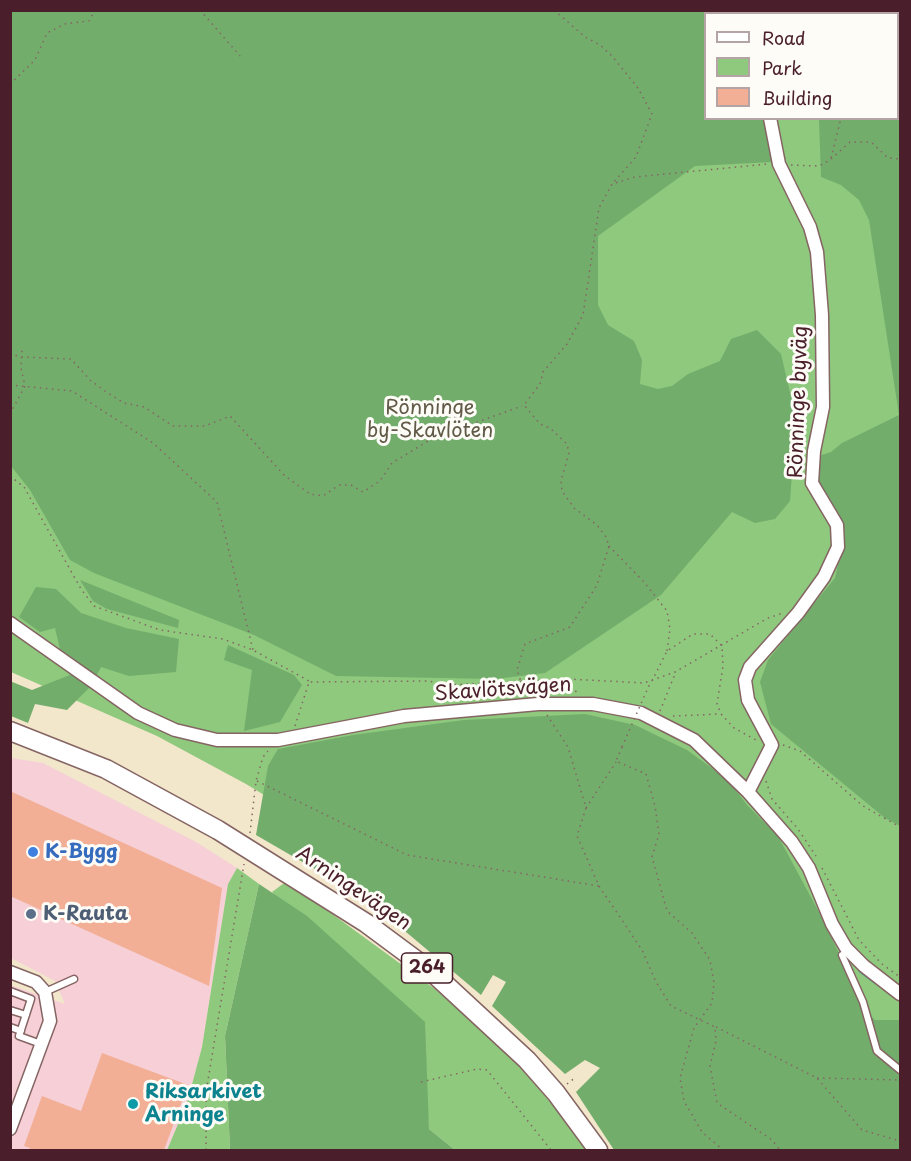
<!DOCTYPE html>
<html>
<head>
<meta charset="utf-8">
<style>
  body { margin:0 }
  #map { position:relative; width:911px; height:1161px; overflow:hidden; background:#f2e6cb; font-family:"Playpen Sans",sans-serif }
  canvas { display:block }
  .frame { position:absolute; inset:0; border:12px solid #4a1f2b; pointer-events:none }
  .legend { position:absolute; left:704px; top:12px; width:195px; height:108px; box-sizing:border-box; background:#fdfcf7; border:2px solid #b5a4a5; margin:0; padding:8px 10px; list-style:none; font-size:18px; color:#4a1f2b }
  .legend li { display:flex; align-items:center; gap:12px; height:30px }
  .legend b { width:30px; border:2px solid #b5a4a5 }
</style>
</head>
<body>
<div id="map">
<canvas width="911" height="1161"></canvas>
<div class="frame"></div>
<ul class="legend">
<li><b style="height:8px;background:#fff"></b>Road</li>
<li><b style="height:16px;background:#8ec97d"></b>Park</li>
<li><b style="height:16px;background:#f2af95"></b>Building</li>
</ul>
</div>
<script>
const g = document.querySelector('canvas').getContext('2d');
g.lineJoin = 'round';
function paint(path, color) {
  g.fillStyle = color;
  g.fill(path, 'evenodd');
}
function poly(rows) {
  const path = new Path2D();
  for (const r of rows) {
    path.moveTo(r[0], r[1]);
    for (let i = 2; i < r.length; i += 2) path.lineTo(r[i], r[i + 1]);
  }
  return path;
}
function trace(path, color, width, dash) {
  g.strokeStyle = color;
  g.lineWidth = width;
  g.lineCap = dash ? 'butt' : 'round';
  g.setLineDash(dash || []);
  g.stroke(path);
}
function write(font, color, halo, rows, align = 'center') {
  g.font = font + ' "Playpen Sans",sans-serif';
  g.lineWidth = 6;
  g.setLineDash([]);
  g.textBaseline = 'middle';
  g.strokeStyle = halo;
  g.fillStyle = color;
  for (const [text, x, y, turn = 0] of rows) {
    g.save();
    g.translate(x, y);
    g.rotate((+turn || 0) * Math.PI / 180);
    g.textAlign = isNaN(turn) ? turn : align;
    if (halo) g.strokeText(text, 0, 0);
    g.fillText(text, 0, 0);
    g.restore();
  }
}
paint(poly([
  [11,758,43,763,196,842,237,868,228,884,202,1047,187,1103,167,1150,11,1150,10,985,65,1004,55,981,11,958]
]), '#f6cfd7');
paint(poly([
  [11,11,900,11,900,1150,611,1078,422,891,246,784,157,736,11,672],
  [706,14,898,14,898,118,706,118],
  [237,868,259,884,225,1036,230,1150,167,1150,187,1103,202,1047,228,884],
  [287,881,435,989,497,1041,557,1110,586,1150,455,1150,429,1129,426,1097,272,892]
]), '#8ec97d');
paint(poly([
  [10,11,729,11,730,13,706,14,706,118,764,119,772,162,695,166,598,236,598,305,608,325,634,341,642,360,640,384,658,389,672,386,688,374,720,361,731,339,757,330,781,354,796,418,790,501,775,519,755,523,732,512,661,595,545,673,495,679,336,676,254,635,94,573,70,560,30,490,11,466],
  [810,11,900,11,900,826,885,818,771,724,760,682,768,660,835,578,845,532,839,514,818,483,816,468,819,456,831,452,842,443,899,415,869,220,859,200,841,185,821,177,819,119,898,118,898,14,810,14],
  [80,580,179,620,178,628,107,609,93,601],
  [36,587,56,589,81,613,126,628,179,639,176,672,129,676,101,667,92,685,67,710,35,704,28,723,11,716,10,681,32,690,70,675,62,658,55,628,40,632,19,617],
  [228,645,294,675,302,685,280,722,244,731,252,670,224,660],
  [585,714,635,725,687,750,728,780,747,805,778,836,821,916,868,1014,875,1020,900,1020,900,1150,614,1150,576,1092,600,1068,585,1060,565,1074,492,1006,506,982,493,975,481,995,368,900,256,835,268,766,278,749,353,735,464,720],
  [259,884,307,916,425,1022,429,1129,455,1150,230,1150,225,1036]
]), '#72ad6c');
trace(poly([
  [860,971,876,983]
]), '#3fb0b8', 3);
paint(poly([
  [10,791,222,888,209,986,10,896],
  [102,1053,188,1085,164,1150,29,1150,30,1148,24,1146,42,1096,81,1111]
]), '#f2af95');
const lane = poly([
  [842,955,863,1002,877,1051,900,1070],
  [10,991,31,999,19,1036,41,1044],
  [45,992,74,979],
  [10,1010,26,1015],
  [10,1027,21,1031]
]);
const street = poly([
  [738,10,740,14],
  [10,623,138,713,175,730,217,740,278,740,404,716,538,704,593,704,641,713,694,740,748,792,792,842,809,868,832,924,846,948,864,966,900,994],
  [748,792,772,745,748,700,745,680,750,667,798,613,824,577,838,547,837,525,812,483,814,451,823,407,822,315,817,252,810,227,779,164,770,118],
  [10,972,36,982,45,992,50,1021,10,1129]
]);
const primary = poly([
  [10,731,106,769,218,830,366,923,432,972,527,1060,556,1093,598,1150]
]);
trace(lane, '#856563', 9);
trace(street, '#856563', 15);
trace(primary, '#856563', 21);
trace(poly([
  [200,10,240,56],
  [554,10,585,37,600,45,612,56,638,88,652,114,636,157,613,183],
  [898,28,900,24],
  [10,84,35,60,47,33,65,24,89,21,95,10],
  [831,158,841,118],
  [791,165,819,166,830,160,850,142,871,142,888,158,900,159],
  [10,353,20,357,71,359,90,380,105,391,124,403,144,407,173,426,205,426,230,416,285,476,310,494,323,496,339,485,351,485,363,492,380,481,392,463,433,438,522,406],
  [10,385,72,391,153,443,217,502,253,650],
  [10,414,25,386,21,368,22,350],
  [10,476,24,487,81,589,94,606,160,630,223,639,253,650,309,681],
  [609,546,644,582,667,611,670,629,667,651],
  [652,681,667,651,693,634,710,634,722,646,723,666,717,704,721,714,734,728,756,740],
  [528,682,579,692],
  [531,694,521,682,517,670,525,644,570,627,597,585,609,546,606,537,597,525,574,508,562,491,561,481,569,453,567,444,550,428,540,424,524,405,540,384,543,372,567,344,583,315,599,208,612,184,635,177,768,164],
  [660,711,675,674],
  [547,715,568,747,586,808,577,836,599,886,642,950,656,982,671,1006,715,1027,716,1041,710,1066,717,1103,772,1140,780,1150],
  [673,716,719,714],
  [295,726,309,682,428,681,448,685,568,679,644,683,675,672,768,618,783,613],
  [783,745,800,751,863,806,900,827],
  [622,747,616,761,646,774,655,806,659,834,652,857,667,911,692,933,710,960,714,983,712,1003,694,1028,680,1078,684,1101,702,1132,723,1150],
  [257,781,407,855,599,886],
  [766,781,772,799,798,829,816,856],
  [586,808,616,762],
  [250,833,256,781,263,757,268,751],
  [822,868,859,940,882,964,900,977],
  [716,1027,817,1078,862,1130,900,1141],
  [817,1078,900,1080],
  [421,1082,477,1069,487,1070,551,1150],
  [567,1084,576,1077],
  [206,1150,206,1092,244,864]
]), '#856563', 1.5, [1.5, 4.5]);
trace(lane, '#fff', 6);
trace(street, '#fff', 12);
trace(primary, '#fff', 18);
trace(poly([
  [622,747,651,681]
]), '#856563', 1.5, [1.5, 4.5]);
for (const [x, y, r, color] of [
  [33,852,6,"#3f7fe0"],
  [31,914,6,"#5c6f8a"],
  [133,1104,6,"#0f9aa8"]
]) {
  const dot = new Path2D();
  dot.arc(x, y, r, 0, 2 * Math.PI);
  g.fillStyle = color;
  g.fill(dot);
  trace(dot, '#fdfcf7', 2);
}
for (const [x, y, w] of [
  [427,968,51]
]) {
  const box = new Path2D();
  box.roundRect(x - w / 2, y - 15, w, 30, 4.5);
  g.fillStyle = '#fdfcf7';
  g.fill(box);
  trace(box, '#4a1f2b', 1.5);
}
write('bold 18px', '#4a1f2b', null, [
  ["264",427,968]
]);
write('20px', '#4a1f2b', '#fdfcf7', [
  ["Rönninge byväg",799,402,-88],
  ["Skavlötsvägen",503,690,-4],
  ["Arningevägen",353,889,34]
]);
write('20px', '#625a48', '#fdfcf7', [
  ["Rönninge",430,408],
  ["by-Skavlöten",430,431]
]);
write('bold 20px', '#366cbe', '#fdfcf7', [
  ["K-Bygg",45,852]
], 'left');
write('bold 20px', '#4e5e75', '#fdfcf7', [
  ["K-Rauta",43,914]
], 'left');
write('bold 20px', '#0d838f', '#fdfcf7', [
  ["Riksarkivet",145,1092],
  ["Arninge",145,1115]
], 'left');
</script>
</body>
</html>
